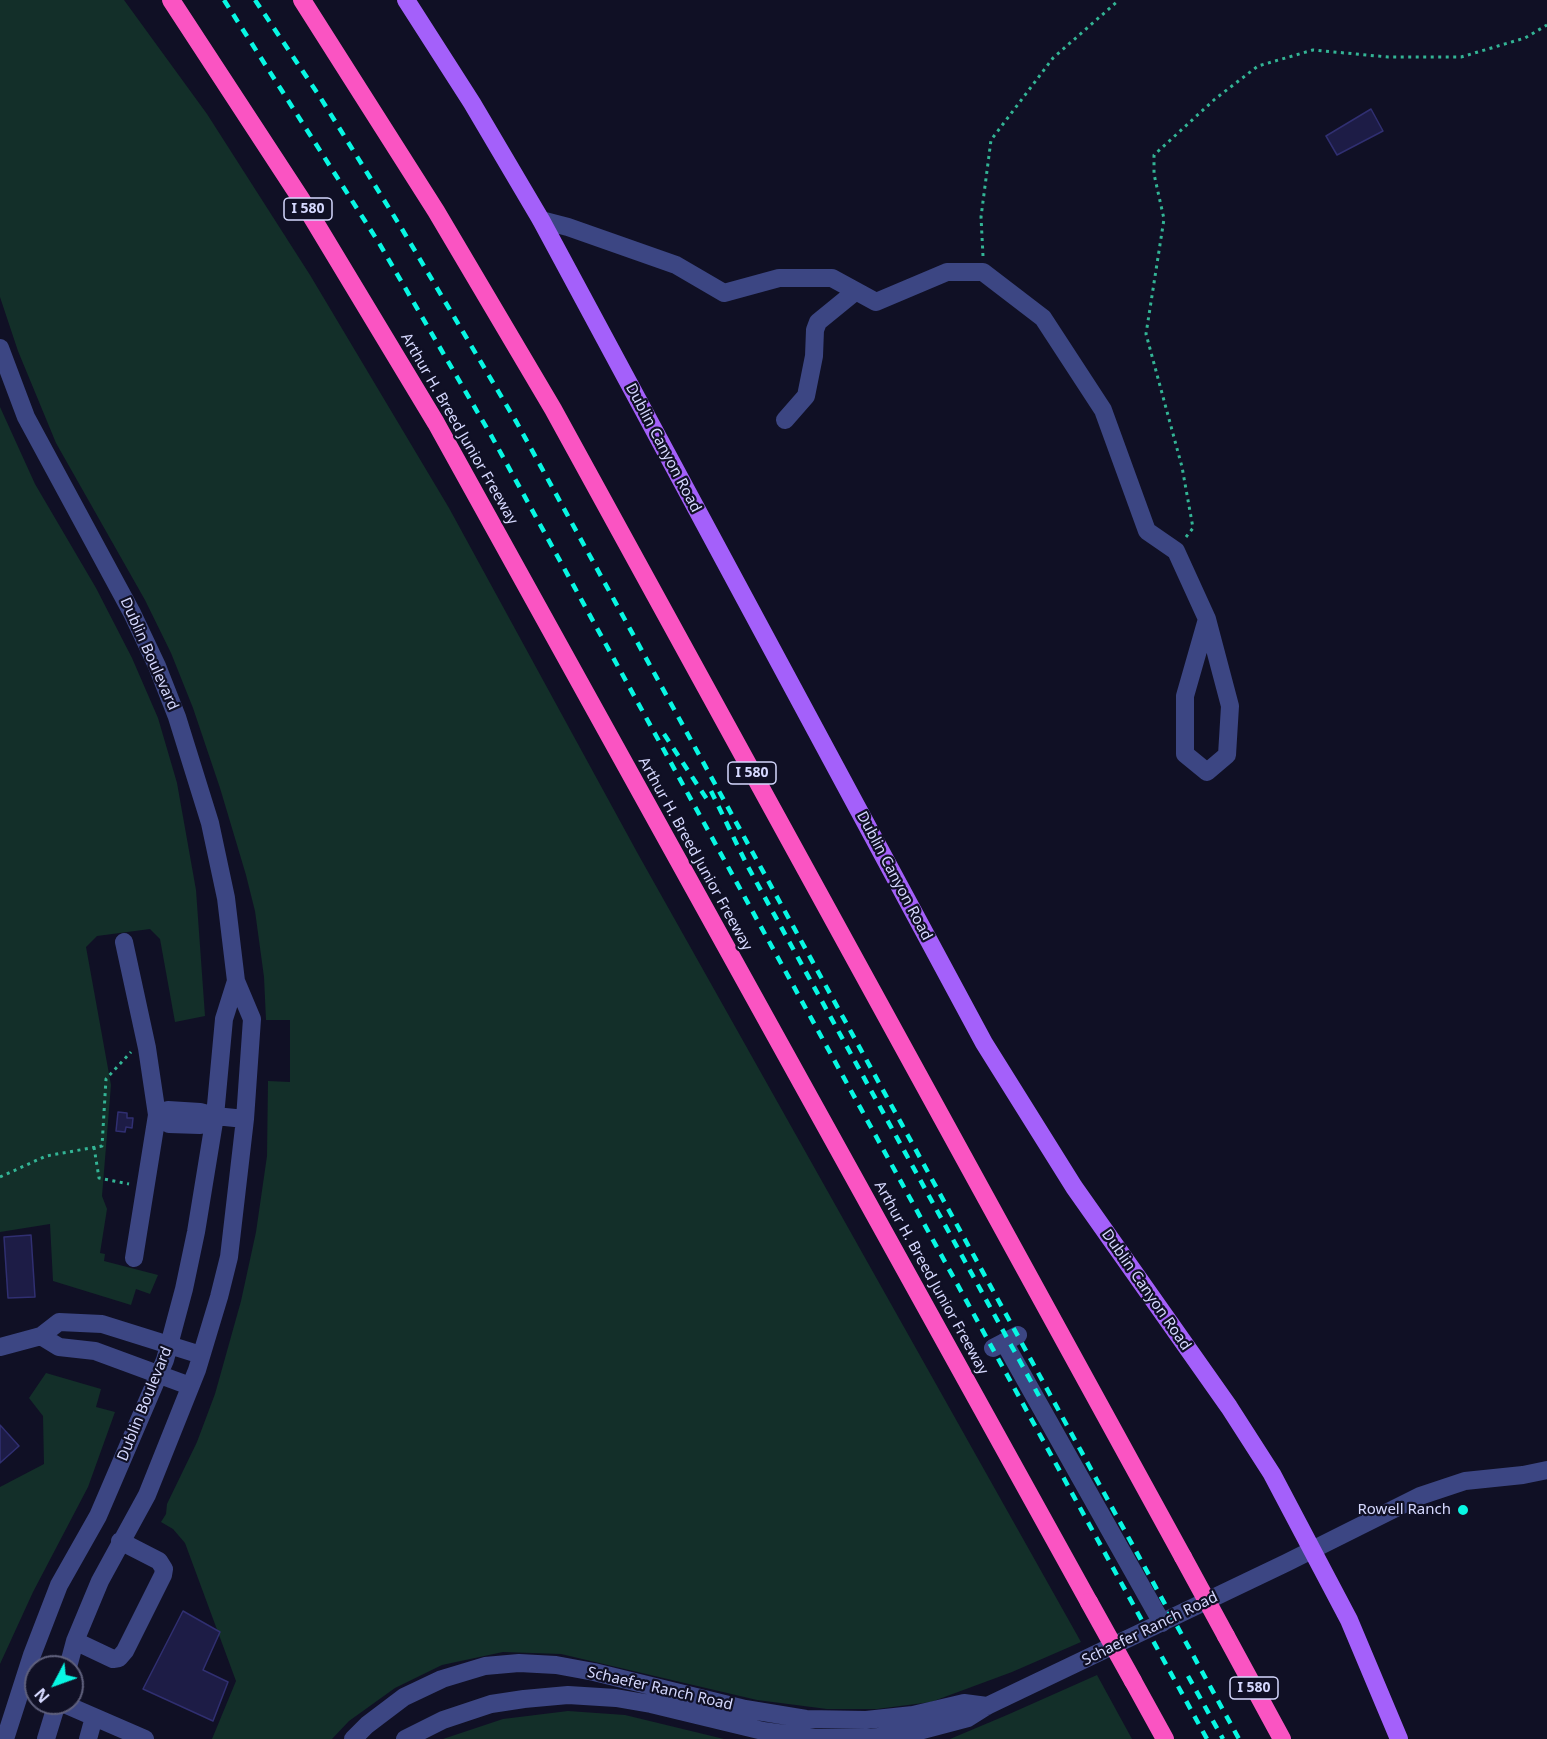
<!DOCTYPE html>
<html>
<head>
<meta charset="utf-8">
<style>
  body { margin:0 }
  #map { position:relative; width:1547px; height:1739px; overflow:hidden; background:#101025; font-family:"Noto Sans",sans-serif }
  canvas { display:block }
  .north { position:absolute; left:24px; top:1655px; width:60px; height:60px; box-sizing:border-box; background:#101025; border:2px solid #5f607c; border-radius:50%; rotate:229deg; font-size:16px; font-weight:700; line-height:24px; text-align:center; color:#d5d8fe }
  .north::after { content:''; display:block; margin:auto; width:21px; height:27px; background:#08f7e3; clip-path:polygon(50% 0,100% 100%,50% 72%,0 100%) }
</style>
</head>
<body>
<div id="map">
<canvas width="1547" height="1739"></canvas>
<div class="north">N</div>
</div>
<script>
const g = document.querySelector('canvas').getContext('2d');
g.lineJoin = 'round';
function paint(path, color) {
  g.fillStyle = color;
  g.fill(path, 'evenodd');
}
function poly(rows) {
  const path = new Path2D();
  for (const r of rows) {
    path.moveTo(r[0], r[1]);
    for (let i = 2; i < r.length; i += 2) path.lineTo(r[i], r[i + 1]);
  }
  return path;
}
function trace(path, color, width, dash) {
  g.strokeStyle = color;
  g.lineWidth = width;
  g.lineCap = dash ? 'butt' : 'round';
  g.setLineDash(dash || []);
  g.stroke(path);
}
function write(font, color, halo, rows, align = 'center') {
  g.font = font + ' "Noto Sans",sans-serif';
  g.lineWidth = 4.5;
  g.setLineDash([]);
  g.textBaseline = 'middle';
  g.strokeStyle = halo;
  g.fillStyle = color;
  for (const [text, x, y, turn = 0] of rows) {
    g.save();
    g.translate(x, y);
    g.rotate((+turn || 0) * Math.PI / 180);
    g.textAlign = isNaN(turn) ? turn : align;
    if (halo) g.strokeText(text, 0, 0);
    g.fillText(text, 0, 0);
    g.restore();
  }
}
paint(poly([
  [0,0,124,0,207,114,310,275,449,508,638,854,1081,1642,1012,1672,931,1702,877,1709,827,1709,757,1700,561,1654,503,1652,442,1665,395,1688,349,1721,332,1739,212,1739,236,1681,185,1543,173,1529,161,1522,166,1514,167,1504,197,1442,215,1394,241,1301,256,1232,267,1156,268,1081,290,1082,290,1020,266,1020,264,977,255,911,246,875,220,788,193,708,171,653,145,600,56,443,18,351,0,297],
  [0,407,35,484,96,588,132,658,158,718,177,783,196,890,205,1016,175,1022,160,939,150,929,97,936,86,947,111,1085,102,1196,107,1209,100,1253,105,1254,104,1261,158,1275,150,1294,136,1289,131,1305,53,1281,50,1224,0,1232],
  [46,1373,101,1389,96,1407,115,1412,88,1487,33,1592,0,1664,0,1487,44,1464,43,1416,29,1398],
  [1097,1675,1132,1739,950,1739,1007,1715],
  [568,1711,625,1715,724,1739,443,1739,503,1719]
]), '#132f29');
const building = poly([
  [1371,109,1383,131,1337,155,1326,136,1371,109],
  [118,1112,127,1113,127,1118,133,1118,132,1128,126,1127,125,1132,116,1131,118,1112],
  [31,1235,35,1297,8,1298,4,1237,31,1235],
  [0,1425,19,1446,0,1463,0,1425],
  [183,1611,220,1632,203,1670,228,1682,213,1721,143,1689,183,1611]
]);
paint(building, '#1d1c46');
trace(building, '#302f71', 1.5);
trace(poly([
  [983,256,981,217,991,140,1053,58,1119,0],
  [1186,537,1193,528,1182,467,1146,334,1164,219,1154,174,1154,155,1215,99,1258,66,1313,50,1388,57,1461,57,1525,38,1547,25],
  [94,1147,99,1178,129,1184],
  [0,1177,46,1156,102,1146,106,1079,131,1052]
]), '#33b495', 3, [3, 4.5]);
trace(poly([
  [541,220,568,227,676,265,724,293,779,278,832,278,876,302,947,272,983,272,1043,318,1103,410,1147,531,1176,551,1207,619,1185,696,1185,754,1207,772,1227,755,1230,706,1207,619],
  [0,348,26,417,132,613,157,666,177,717,210,823,226,898,236,981,252,1019,245,1119,229,1257,219,1297,197,1370,147,1495,100,1581,75,1641,68,1667],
  [785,420,806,396,814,356,815,330,818,322,856,291],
  [124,942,147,1048,157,1115,134,1258],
  [215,1116,200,1125,169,1124,157,1115,168,1110,200,1112,215,1116,245,1119],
  [41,1336,59,1347,95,1351,190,1386],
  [1004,1342,1162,1623],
  [0,1347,41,1336,59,1322,102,1324,201,1355],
  [993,1348,1018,1335],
  [75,1641,113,1659,119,1658,125,1651,163,1575,164,1569,159,1561,120,1541],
  [62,1703,145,1739],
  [5,1739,32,1655,59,1585,98,1516,165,1360,184,1289,196,1232,215,1116,224,1019,236,981],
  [46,1739,57,1703],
  [88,1739,94,1717],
  [353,1739,367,1725,404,1697,442,1679,485,1666,519,1663,556,1665,594,1672,745,1709,806,1719,866,1720,913,1715,964,1703,987,1706],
  [405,1739,443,1720,491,1704,524,1699,568,1695,616,1698,651,1704,763,1731,814,1738,872,1738,919,1731,968,1718,987,1706,1286,1563,1420,1496,1465,1481,1523,1475,1547,1470]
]), '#3c4683', 18);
trace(poly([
  [406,0,472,103,541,220,984,1043,1074,1187,1229,1407,1272,1474,1349,1620,1399,1739]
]), '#a460fa', 18);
trace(poly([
  [171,0,301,199,436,423,1089,1602],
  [302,0,436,211,553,409,1183,1557],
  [1226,1636,1282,1739],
  [1133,1681,1165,1739]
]), '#fa54c2', 18);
trace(poly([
  [224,0,379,243,492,437,1207,1739],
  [255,0,320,97,402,229,517,423,1239,1739],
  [664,734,710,804],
  [711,791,747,865,1039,1396],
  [1188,1676,1223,1739]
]), '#08f7e3', 4.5, [9, 8]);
trace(poly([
  [1183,1557,1226,1636],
  [1089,1602,1133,1681]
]), '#fa54c2', 18);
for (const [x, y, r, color] of [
  [1463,1510,6,"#08f7e3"]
]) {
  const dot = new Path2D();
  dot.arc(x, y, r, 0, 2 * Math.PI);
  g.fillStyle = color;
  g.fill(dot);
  trace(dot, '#101025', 2);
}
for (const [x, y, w] of [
  [308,209,48],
  [752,773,48],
  [1254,1688,48]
]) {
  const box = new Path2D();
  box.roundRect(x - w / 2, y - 11, w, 22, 4.5);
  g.fillStyle = '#101025';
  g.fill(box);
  trace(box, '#d5d8fe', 1.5);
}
write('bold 14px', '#d5d8fe', null, [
  ["I 580",308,209],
  ["I 580",752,773],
  ["I 580",1254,1688]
]);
write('15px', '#d5d8fe', '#101025', [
  ["Arthur H. Breed Junior Freeway",459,429,60],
  ["Dublin Canyon Road",663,448,62],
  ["Dublin Boulevard",149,654,66],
  ["Arthur H. Breed Junior Freeway",695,854,61],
  ["Dublin Canyon Road",894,876,62],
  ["Arthur H. Breed Junior Freeway",931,1278,61],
  ["Dublin Canyon Road",1146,1290,55],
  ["Dublin Boulevard",145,1404,-68],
  ["Schaefer Ranch Road",1150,1629,-26],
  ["Schaefer Ranch Road",660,1689,13]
]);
write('15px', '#d5d8fe', '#101025', [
  ["Rowell Ranch",1451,1510]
], 'right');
</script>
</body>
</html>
